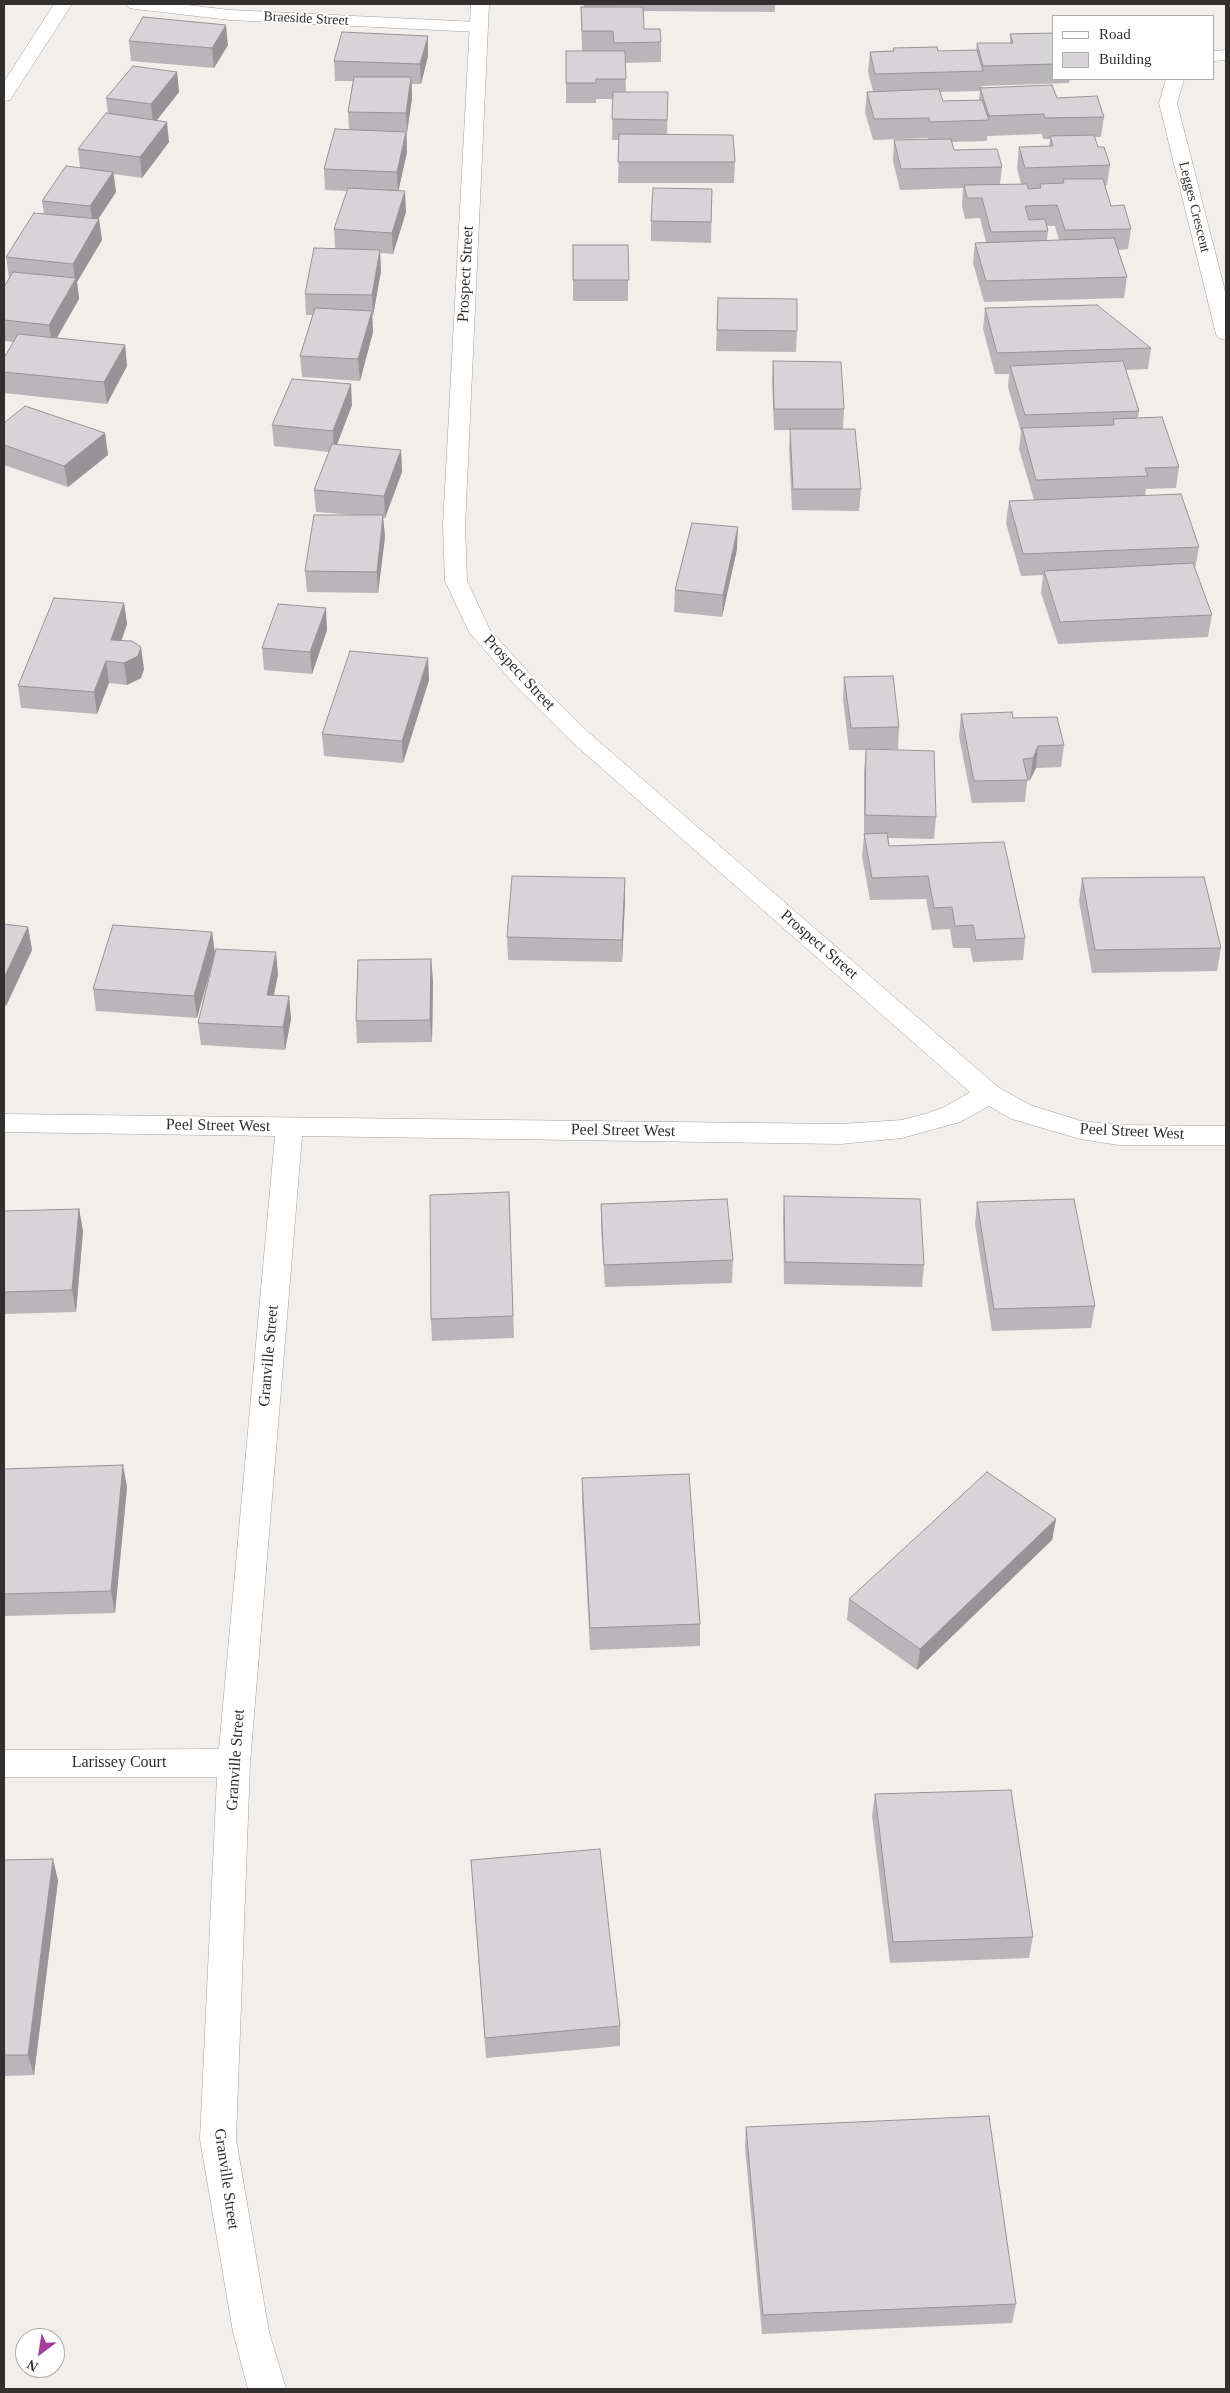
<!DOCTYPE html>
<html>
<head>
<meta charset="utf-8">
<style>
  body { margin:0 }
  #map { position:relative; width:1230px; height:2393px; overflow:hidden; background:#f1eeec; font-family:"Times New Roman",serif }
  canvas { display:block }
  .frame { position:absolute; inset:0; border:5px solid #31302f; pointer-events:none }
  .legend { position:absolute; left:1052px; top:15px; width:162px; height:65px; box-sizing:border-box; background:#fff; border:1px solid #adacac; margin:0; padding:6px 9px; list-style:none; font-size:15px; color:#31302f }
  .legend li { display:flex; align-items:center; gap:10px; height:25px }
  .legend b { width:25px; border:1px solid #adacac }
  .north { position:absolute; left:15px; top:2328px; width:50px; height:50px; box-sizing:border-box; background:#fff; border:1px solid #adacac; border-radius:50%; rotate:211deg; font-size:14px; font-weight:700; line-height:20px; text-align:center; color:#31302f }
  .north::after { content:''; display:block; margin:auto; width:18px; height:22px; background:#a63c9d; clip-path:polygon(50% 0,100% 100%,50% 72%,0 100%) }
</style>
</head>
<body>
<div id="map">
<canvas width="1230" height="2393"></canvas>
<div class="frame"></div>
<ul class="legend">
<li><b style="height:6px;background:#fff"></b>Road</li>
<li><b style="height:14px;background:#d7d4d7"></b>Building</li>
</ul>
<div class="north">N</div>
</div>
<script>
const g = document.querySelector('canvas').getContext('2d');
g.lineJoin = 'round';
function poly(rows) {
  const path = new Path2D();
  for (const r of rows) {
    path.moveTo(r[0], r[1]);
    for (let i = 2; i < r.length; i += 2) path.lineTo(r[i], r[i + 1]);
  }
  return path;
}
function trace(path, color, width, dash) {
  g.strokeStyle = color;
  g.lineWidth = width;
  g.lineCap = dash ? 'butt' : 'round';
  g.setLineDash(dash || []);
  g.stroke(path);
}
function paint(path, color) {
  g.fillStyle = color;
  g.fill(path, 'evenodd');
}
function write(font, color, halo, rows, align = 'center') {
  g.font = font + ' "Times New Roman",serif';
  g.lineWidth = 4;
  g.setLineDash([]);
  g.textBaseline = 'middle';
  g.strokeStyle = halo;
  g.fillStyle = color;
  for (const [text, x, y, turn = 0] of rows) {
    g.save();
    g.translate(x, y);
    g.rotate((+turn || 0) * Math.PI / 180);
    g.textAlign = isNaN(turn) ? turn : align;
    if (halo) g.strokeText(text, 0, 0);
    g.fillText(text, 0, 0);
    g.restore();
  }
}
const minor = poly([
  [54,4,72,4,10,100,4,101,4,82,54,4],
  [126,4,179,4,230,10,478,22,484,23,487,27,484,31,478,32,230,20,135,9,129,8,126,4],
  [1226,50,1226,60,1214,61,1214,51,1226,50],
  [1166,79,1184,79,1177,103,1226,295,1226,340,1219,338,1216,334,1159,103,1166,79],
  [989,1085,998,1087,1002,1094,998,1101,960,1122,902,1138,841,1144,302,1136,250,1763,236,2139,269,2332,286,2389,248,2389,233,2332,200,2139,217,1777,4,1777,4,1750,219,1749,275,1136,4,1132,4,1114,841,1124,902,1120,925,1114,942,1108,980,1087,989,1085]
]);
const tertiary = poly([
  [471,4,489,4,465,526,467,581,490,630,530,674,588,732,998,1087,1030,1105,1081,1121,1119,1125,1226,1126,1226,1145,1119,1145,1080,1139,1012,1119,980,1101,572,742,514,684,469,632,445,581,443,526,471,4]
]);
trace(minor, '#a2a09e', 1);
trace(tertiary, '#a2a09e', 1);
paint(minor, '#fff');
paint(tertiary, '#fff');
paint(poly([
  [583,4,791,4,791,5,775,5,775,12,643,11,644,29,661,42,661,62,625,63,626,92,668,92,667,134,735,162,734,183,618,183,619,140,612,140,613,99,596,99,596,103,566,103,566,51,582,51,581,7,584,7],
  [1054,33,1054,79,1070,79,1069,83,982,86,981,88,1057,98,1104,117,1101,137,1095,137,1098,147,1110,165,1107,185,1105,186,1111,206,1131,229,1128,249,1118,250,1127,277,1124,298,984,302,973,263,975,243,986,242,980,218,965,219,962,206,963,188,900,190,893,161,894,140,928,139,928,138,873,140,865,112,867,92,873,91,868,72,870,52,893,51,893,48,938,51,976,50,977,43,1010,43,1010,34],
  [980,91,979,100,943,101,940,92],
  [1042,134,1043,139,1050,139,1049,146,1019,147,1017,168,1021,184,1000,184,1002,167,954,150,952,142,987,141,987,136],
  [1047,226,1055,226,1059,240,1047,240,1048,231],
  [129,41,228,45,214,68,131,61],
  [428,56,421,84,412,84,412,98,407,133,407,152,398,191,406,212,393,254,380,253,381,271,373,316,372,316,373,332,360,381,302,377,300,356,313,315,306,315,305,294,335,249,334,229,347,191,325,190,324,169,349,129,348,112,353,81,335,81,334,61],
  [177,72,179,92,157,120,169,142,142,178,114,174,116,192,98,219,99,219,102,240,77,282,79,299,57,338,125,345,127,366,107,404,4,393,4,358,13,342,4,341,4,287,9,278,6,257,44,214,42,201,80,168,78,149,108,114,106,98],
  [712,189,711,243,651,241,651,221],
  [628,245,628,301,573,301,573,280],
  [718,298,797,331,796,352,716,351],
  [985,308,1151,348,1148,369,1125,370,1139,411,1138,418,1179,467,1176,488,1146,489,1145,496,1199,547,1195,569,1212,615,1208,637,1058,644,1041,593,1043,575,1021,576,1006,523,1009,501,1034,500,1019,449,1021,432,1008,387,1009,374,995,374,983,329],
  [773,361,844,409,843,429,861,489,859,511,792,510,789,450,790,430,774,430,772,382],
  [352,405,337,445,401,450,402,472,385,518,383,518,385,537,378,593,307,592,305,571,355,515,316,512,314,490,329,452,274,446,272,425],
  [4,423,105,433,108,455,68,487,4,465],
  [737,549,722,617,674,612,675,590],
  [124,603,127,624,122,640,144,669,141,678,127,685,109,683,97,714,21,708,18,686],
  [327,630,312,674,264,670,262,648],
  [844,677,899,727,898,749,890,749,936,817,934,839,888,838,889,846,1025,938,1023,960,973,962,970,948,953,948,950,929,932,930,926,899,870,900,862,856,864,836,864,771,866,750,849,750,843,699],
  [429,680,403,763,324,756,322,734],
  [961,714,1013,718,1064,745,1061,767,1036,768,1030,780,1027,781,1025,802,972,803,959,736],
  [625,878,625,901,622,962,508,960,507,937],
  [1082,878,1221,948,1217,971,1092,973,1079,901],
  [4,924,28,927,32,950,6,1006,4,1005],
  [212,932,215,953,278,974,274,996,289,996,291,1019,285,1050,201,1045,198,1023,213,960,197,1018,96,1011,93,989],
  [431,959,433,981,432,1042,357,1043,356,1021],
  [509,1192,514,1338,432,1341,431,1319],
  [784,1196,924,1265,922,1287,784,1284,783,1218],
  [977,1202,1095,1306,1091,1328,992,1331,975,1224],
  [601,1204,733,1260,732,1283,605,1287,601,1226],
  [79,1209,83,1231,76,1312,4,1314,4,1211],
  [4,1469,127,1487,115,1613,4,1616],
  [582,1478,700,1624,700,1646,590,1650,582,1500],
  [1056,1519,1052,1540,917,1670,847,1620,849,1599],
  [875,1794,1033,1937,1029,1958,890,1963,872,1816],
  [4,1860,58,1880,34,2075,4,2076],
  [471,1860,620,2026,620,2046,486,2058],
  [746,2127,1016,2304,1012,2323,762,2334,745,2147]
]), '#b9b6b9');
paint(poly([
  [226,25,228,45,214,68,212,48],
  [428,36,428,56,421,84,420,64],
  [177,72,179,92,153,125,151,104],
  [411,77,412,98,407,133,406,113],
  [167,122,169,142,142,178,140,157],
  [406,132,407,152,398,193,397,172],
  [113,172,116,192,93,227,90,206],
  [405,191,406,212,393,254,392,233],
  [99,219,102,240,77,282,79,299,52,346,49,325,75,281,73,264],
  [380,250,381,271,373,316,372,295],
  [372,311,373,332,360,381,358,359],
  [125,345,127,366,107,404,104,382],
  [351,384,352,405,334,452,333,431],
  [105,433,108,455,68,487,64,466],
  [401,450,402,472,385,518,384,496],
  [383,515,385,537,378,593,377,572],
  [738,527,737,549,722,617,723,595],
  [124,603,127,624,114,661,111,640],
  [326,608,327,630,312,674,310,652],
  [141,647,144,669,141,678,127,685,124,663],
  [428,658,429,680,403,763,402,741],
  [106,661,109,683,97,714,94,692],
  [1038,746,1036,768,1030,780,1033,758],
  [625,878,625,901,622,962,622,940],
  [28,927,32,950,6,1006,4,996,4,978],
  [212,932,215,954,197,1018,194,996],
  [276,952,278,974,269,1017,267,995],
  [431,959,433,981,432,1042,430,1020],
  [289,996,291,1019,285,1050,283,1027],
  [79,1209,83,1231,76,1312,72,1290],
  [123,1465,127,1487,115,1613,111,1591],
  [1056,1519,1052,1540,917,1670,920,1649],
  [53,1859,58,1880,34,2075,28,2055]
]), '#969496');
const building = poly([
  [584,4,616,4,616,5,584,5,584,4],
  [581,7,643,7,644,29,660,29,661,42,614,43,613,31,582,31,581,7],
  [143,17,226,25,212,48,129,41,143,17],
  [342,32,428,36,420,64,334,61,342,32],
  [1054,33,1054,64,983,66,977,43,1013,43,1010,34,1054,33],
  [937,47,938,51,977,50,983,71,875,74,870,52,894,51,893,48,937,47],
  [566,51,625,51,626,79,596,79,596,83,566,83,566,51],
  [133,66,177,72,151,104,106,98,133,66],
  [354,77,411,77,406,113,348,112,354,77],
  [1052,85,1057,98,1097,96,1104,117,1045,118,1044,114,989,116,980,88,1052,85],
  [939,89,943,101,982,100,989,120,930,122,929,118,874,119,867,92,939,89],
  [613,92,668,92,667,120,612,119,613,92],
  [106,113,167,122,140,157,78,149,106,113],
  [335,129,406,132,397,172,324,169,335,129],
  [619,134,733,135,735,162,618,162,619,134],
  [1094,135,1098,147,1104,147,1110,165,1025,168,1019,147,1053,146,1050,136,1094,135],
  [951,139,954,150,997,149,1002,167,901,169,894,140,951,139],
  [66,166,113,172,90,206,42,201,66,166],
  [1063,179,1103,179,1111,206,1124,205,1131,229,1065,230,1057,205,1025,206,1029,220,1045,219,1048,231,991,232,982,198,967,198,964,185,1027,184,1028,189,1041,188,1040,184,1064,183,1063,179],
  [348,188,405,191,392,233,334,229,348,188],
  [653,188,712,189,711,222,651,221,653,188],
  [34,213,99,219,73,264,6,257,34,213],
  [1114,238,1127,277,986,281,975,243,1114,238],
  [573,245,628,245,629,280,573,280,573,245],
  [314,248,380,250,372,295,305,294,314,248],
  [13,272,76,278,49,325,4,320,4,287,13,272],
  [718,298,797,299,797,331,717,330,718,298],
  [1097,305,1151,348,997,353,985,308,1097,305],
  [315,308,372,311,358,359,300,356,315,308],
  [18,334,125,345,104,382,4,372,4,358,18,334],
  [773,361,841,362,844,409,774,409,773,361],
  [1123,361,1139,411,1025,415,1010,366,1123,361],
  [292,379,351,384,333,431,272,425,292,379],
  [25,406,105,433,64,466,4,445,4,423,25,406],
  [1162,417,1179,467,1145,468,1148,476,1036,480,1022,428,1114,425,1113,419,1162,417],
  [790,429,855,429,861,489,793,489,790,429],
  [332,444,401,450,384,496,314,490,332,444],
  [1181,494,1199,547,1023,554,1009,501,1181,494],
  [314,515,383,515,377,572,305,571,314,515],
  [692,523,738,527,723,595,675,590,692,523],
  [1193,563,1212,615,1060,622,1044,571,1193,563],
  [54,598,124,603,111,640,132,641,141,647,138,656,124,663,106,661,94,692,18,686,54,598],
  [278,604,326,608,310,652,262,648,278,604],
  [350,651,428,658,402,741,322,734,350,651],
  [893,676,899,727,851,728,844,677,893,676],
  [1012,712,1013,718,1057,717,1064,745,1038,746,1033,758,1023,759,1028,780,974,781,961,714,1012,712],
  [866,749,934,751,936,817,865,815,866,749],
  [887,833,889,846,1004,842,1025,938,976,940,973,925,955,926,952,907,934,908,928,876,872,878,864,834,887,833],
  [512,876,625,878,622,940,507,937,512,876],
  [1204,877,1221,948,1095,950,1082,878,1204,877],
  [4,924,28,927,4,978,4,924],
  [113,925,212,932,194,996,93,989,113,925],
  [216,949,276,952,267,995,289,996,283,1027,198,1023,216,949],
  [431,959,430,1020,356,1021,358,960,431,959],
  [509,1192,513,1316,431,1319,430,1195,509,1192],
  [784,1196,920,1199,924,1265,785,1262,784,1196],
  [727,1199,733,1260,604,1265,601,1204,727,1199],
  [1074,1199,1095,1306,994,1309,977,1202,1074,1199],
  [79,1209,72,1290,4,1292,4,1211,79,1209],
  [123,1465,111,1591,4,1594,4,1469,123,1465],
  [987,1472,1056,1519,920,1649,849,1599,987,1472],
  [689,1474,700,1624,590,1628,582,1478,689,1474],
  [1011,1790,1033,1937,893,1942,875,1794,1011,1790],
  [600,1849,620,2026,485,2038,471,1860,600,1849],
  [53,1859,28,2055,4,2055,4,1860,53,1859],
  [989,2116,1016,2304,763,2315,746,2127,989,2116]
]);
paint(building, '#d7d4d7');
trace(building, '#969496', 1);
write('14px', '#31302f', '#fff', [
  ["Braeside Street",306,19,3],
  ["Legges Crescent",1194,207,76]
]);
write('16px', '#31302f', '#fff', [
  ["Prospect Street",466,274,-87],
  ["Prospect Street",519,673,47],
  ["Prospect Street",819,945,41],
  ["Peel Street West",218,1126,1],
  ["Peel Street West",623,1131,1],
  ["Peel Street West",1132,1132,3],
  ["Granville Street",269,1356,-85],
  ["Granville Street",236,1760,-86],
  ["Larissey Court",119,1763],
  ["Granville Street",226,2179,82]
]);
</script>
</body>
</html>
